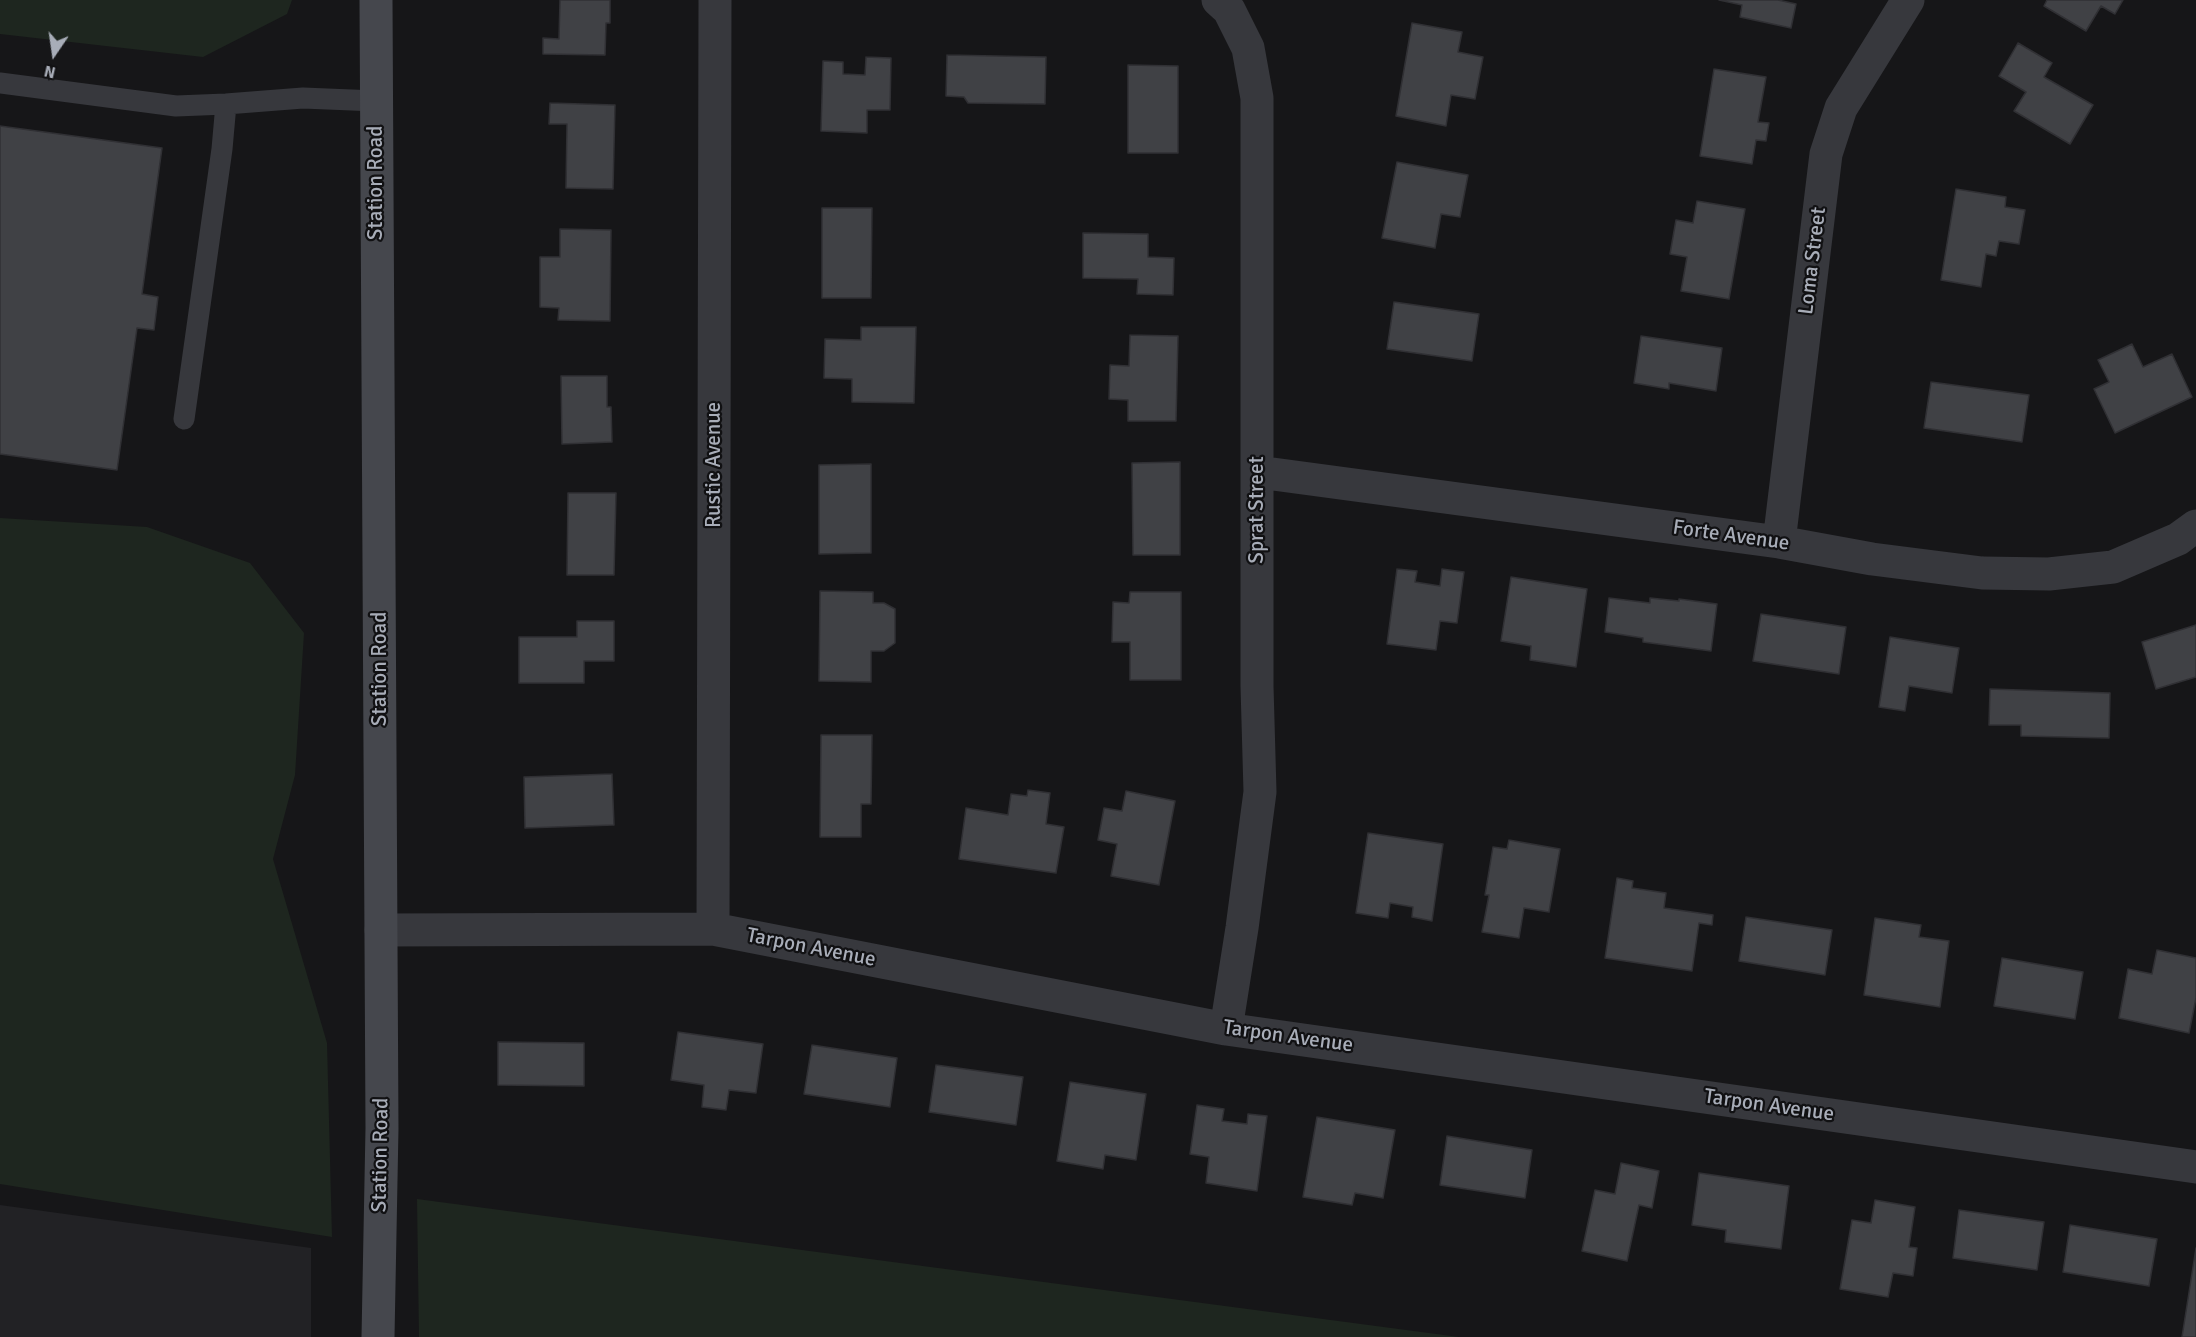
<!DOCTYPE html>
<html>
<head>
<meta charset="utf-8">
<style>
  body { margin:0 }
  #map { position:relative; width:2196px; height:1337px; overflow:hidden; background:#161618; font-family:Signika,sans-serif }
  canvas { display:block }
  .north { position:absolute; left:24px; top:24px; width:60px; height:60px; -webkit-text-stroke:4px #111113; paint-order:stroke; rotate:193deg; font-size:16px; font-weight:700; line-height:24px; text-align:center; color:#a8adb8 }
  .north::after { content:''; display:block; margin:auto; width:21px; height:27px; background:#a8adb8; clip-path:polygon(50% 0,100% 100%,50% 72%,0 100%) }
</style>
</head>
<body>
<div id="map">
<canvas width="2196" height="1337"></canvas>
<div class="north">N</div>
</div>
<script>
const g = document.querySelector('canvas').getContext('2d');
g.lineJoin = 'round';
function paint(path, color) {
  g.fillStyle = color;
  g.fill(path, 'evenodd');
}
function poly(rows) {
  const path = new Path2D();
  for (const r of rows) {
    path.moveTo(r[0], r[1]);
    for (let i = 2; i < r.length; i += 2) path.lineTo(r[i], r[i + 1]);
  }
  return path;
}
function trace(path, color, width, dash) {
  g.strokeStyle = color;
  g.lineWidth = width;
  g.lineCap = dash ? 'butt' : 'round';
  g.setLineDash(dash || []);
  g.stroke(path);
}
function write(font, color, halo, rows, align = 'center') {
  g.font = font + ' Signika,sans-serif';
  g.lineWidth = 4.5;
  g.setLineDash([]);
  g.textBaseline = 'middle';
  g.strokeStyle = halo;
  g.fillStyle = color;
  for (const [text, x, y, turn = 0] of rows) {
    g.save();
    g.translate(x, y);
    g.rotate((+turn || 0) * Math.PI / 180);
    g.textAlign = isNaN(turn) ? turn : align;
    if (halo) g.strokeText(text, 0, 0);
    g.fillText(text, 0, 0);
    g.restore();
  }
}
paint(poly([
  [0,1205,311,1248,311,1337,0,1337]
]), '#222225');
paint(poly([
  [0,0,292,0,287,14,203,57,0,34],
  [0,518,147,527,250,563,304,633,295,775,273,859,327,1043,332,1237,0,1184],
  [417,1199,1459,1337,419,1337]
]), '#1e261f');
const building = poly([
  [560,0,610,0,610,23,606,23,605,55,543,54,543,38,559,39,560,0],
  [1719,0,1778,0,1796,4,1791,28,1740,17,1742,5,1719,0],
  [2047,0,2123,0,2115,14,2101,6,2086,31,2044,6,2047,0],
  [1412,23,1462,32,1458,52,1483,57,1475,99,1451,95,1446,126,1396,116,1412,23],
  [2018,43,2052,63,2044,77,2093,105,2070,144,2014,111,2026,92,1999,76,2018,43],
  [947,55,1046,57,1045,104,968,103,964,97,946,96,947,55],
  [866,57,891,58,890,110,867,110,867,133,821,131,823,61,843,62,843,74,865,75,866,57],
  [1128,65,1178,66,1178,153,1128,153,1128,65],
  [1714,69,1766,77,1758,122,1769,123,1766,141,1756,140,1752,164,1700,156,1714,69],
  [550,103,615,105,613,189,566,188,567,124,549,124,550,103],
  [0,126,162,148,142,294,158,297,154,330,137,328,117,470,0,454,0,126],
  [1397,162,1468,175,1460,217,1441,214,1435,248,1382,238,1397,162],
  [1956,189,2006,197,2005,207,2025,210,2019,244,1999,241,1996,256,1986,254,1981,287,1941,280,1956,189],
  [1697,201,1745,209,1729,299,1681,291,1687,257,1670,254,1676,220,1693,223,1697,201],
  [822,208,872,208,871,298,822,298,822,208],
  [560,229,611,230,610,321,558,320,559,308,540,307,540,257,560,257,560,229],
  [1083,233,1148,234,1148,257,1174,258,1173,295,1137,294,1138,279,1083,278,1083,233],
  [1394,302,1479,314,1472,361,1387,349,1394,302],
  [861,327,916,327,914,403,852,402,852,379,824,378,825,339,861,340,861,327],
  [1130,335,1178,336,1176,421,1128,421,1128,400,1109,399,1110,365,1129,366,1130,335],
  [1641,336,1722,348,1716,391,1669,383,1669,389,1634,383,1641,336],
  [2132,344,2143,367,2172,354,2192,397,2115,433,2094,389,2109,382,2098,360,2132,344],
  [561,376,607,376,607,407,611,407,612,442,562,444,561,376],
  [1931,382,2029,395,2022,442,1924,428,1931,382],
  [1180,462,1180,555,1133,555,1132,463,1180,462],
  [871,464,871,553,819,554,819,465,871,464],
  [568,493,616,493,614,575,567,575,568,493],
  [1397,569,1417,571,1415,582,1440,586,1442,569,1464,572,1457,623,1440,621,1436,650,1387,644,1397,569],
  [1511,577,1587,589,1576,667,1530,660,1531,646,1501,641,1511,577],
  [820,591,873,592,873,603,884,603,895,609,895,643,884,651,871,651,871,682,819,681,820,591],
  [1130,592,1181,592,1181,680,1130,680,1130,642,1112,642,1113,602,1129,603,1130,592],
  [1609,598,1650,603,1650,598,1679,601,1679,599,1717,604,1711,651,1643,642,1643,638,1605,632,1609,598],
  [1761,614,1846,627,1839,674,1753,661,1761,614],
  [577,621,614,621,614,661,584,661,584,683,519,683,519,637,577,637,577,621],
  [2196,625,2196,677,2156,689,2142,642,2196,625],
  [1890,637,1959,648,1952,693,1909,686,1905,711,1879,707,1890,637],
  [1990,689,2110,693,2109,738,2021,736,2021,725,1989,725,1990,689],
  [821,735,872,735,871,804,861,804,861,837,820,837,821,735],
  [612,774,614,825,525,828,524,777,612,774],
  [1028,790,1050,793,1046,824,1064,827,1056,873,959,859,966,808,1008,815,1011,794,1027,796,1028,790],
  [1126,791,1175,801,1159,885,1111,876,1117,844,1098,840,1104,808,1122,811,1126,791],
  [1368,833,1443,844,1432,921,1412,917,1413,907,1390,903,1388,918,1356,913,1368,833],
  [1509,840,1560,849,1549,912,1524,908,1519,938,1482,932,1489,895,1485,895,1493,847,1507,849,1509,840],
  [1617,878,1633,881,1632,888,1666,893,1664,908,1713,915,1712,925,1699,923,1692,971,1605,958,1617,878],
  [1746,917,1832,930,1825,975,1739,961,1746,917],
  [1875,918,1921,925,1919,937,1949,941,1940,1007,1864,995,1875,918],
  [2157,950,2196,958,2196,998,2189,1033,2119,1018,2128,969,2152,974,2157,950],
  [2002,958,2083,972,2075,1019,1994,1006,2002,958],
  [678,1032,763,1044,756,1093,729,1090,726,1110,702,1107,704,1085,671,1080,678,1032],
  [498,1042,584,1043,584,1086,498,1085,498,1042],
  [812,1045,897,1058,890,1107,804,1094,812,1045],
  [936,1065,1023,1077,1016,1125,929,1112,936,1065],
  [1070,1082,1146,1094,1136,1160,1105,1155,1103,1169,1057,1161,1070,1082],
  [1197,1105,1224,1109,1222,1121,1247,1124,1248,1114,1267,1116,1257,1191,1206,1183,1209,1157,1190,1154,1197,1105],
  [1317,1117,1395,1130,1383,1198,1355,1193,1352,1205,1303,1197,1317,1117],
  [1447,1136,1532,1150,1525,1198,1440,1185,1447,1136],
  [1621,1163,1659,1171,1652,1208,1639,1205,1627,1261,1582,1251,1595,1190,1615,1194,1621,1163],
  [1699,1173,1789,1186,1781,1249,1725,1242,1726,1230,1692,1225,1699,1173],
  [1875,1200,1915,1207,1909,1247,1917,1248,1913,1276,1893,1273,1888,1297,1840,1289,1852,1220,1871,1223,1875,1200],
  [1959,1210,2044,1222,2037,1270,1953,1258,1959,1210],
  [2070,1225,2157,1239,2149,1286,2063,1272,2070,1225],
  [2196,1248,2196,1337,2182,1337,2196,1248]
]);
paint(building, '#404145');
trace(building, '#303034', 1.5);
trace(poly([
  [0,83,176,106,226,104,303,98,376,101],
  [184,419,222,149,226,104]
]), '#37383d', 21);
trace(poly([
  [1218,0,1229,10,1248,48,1257,98,1257,686,1260,792,1242,928,1226,1029],
  [1258,472,1779,542,1872,559,1982,573,2049,574,2113,567,2178,539,2196,526],
  [1779,542,1826,154,1841,108,1908,0],
  [713,929,715,0],
  [381,930,713,929,1226,1029,2196,1167]
]), '#37383d', 33);
trace(poly([
  [376,0,382,1128,378,1337]
]), '#45474d', 33);
write('21px', '#a8adb8', '#111113', [
  ["Station Road",376,183,-90],
  ["Loma Street",1813,261,-83],
  ["Rustic Avenue",714,465,-90],
  ["Sprat Street",1257,510,-90],
  ["Forte Avenue",1731,536,8],
  ["Station Road",380,669,-90],
  ["Tarpon Avenue",811,948,11],
  ["Tarpon Avenue",1288,1037,8],
  ["Tarpon Avenue",1769,1106,8],
  ["Station Road",381,1155,-89]
]);
</script>
</body>
</html>
